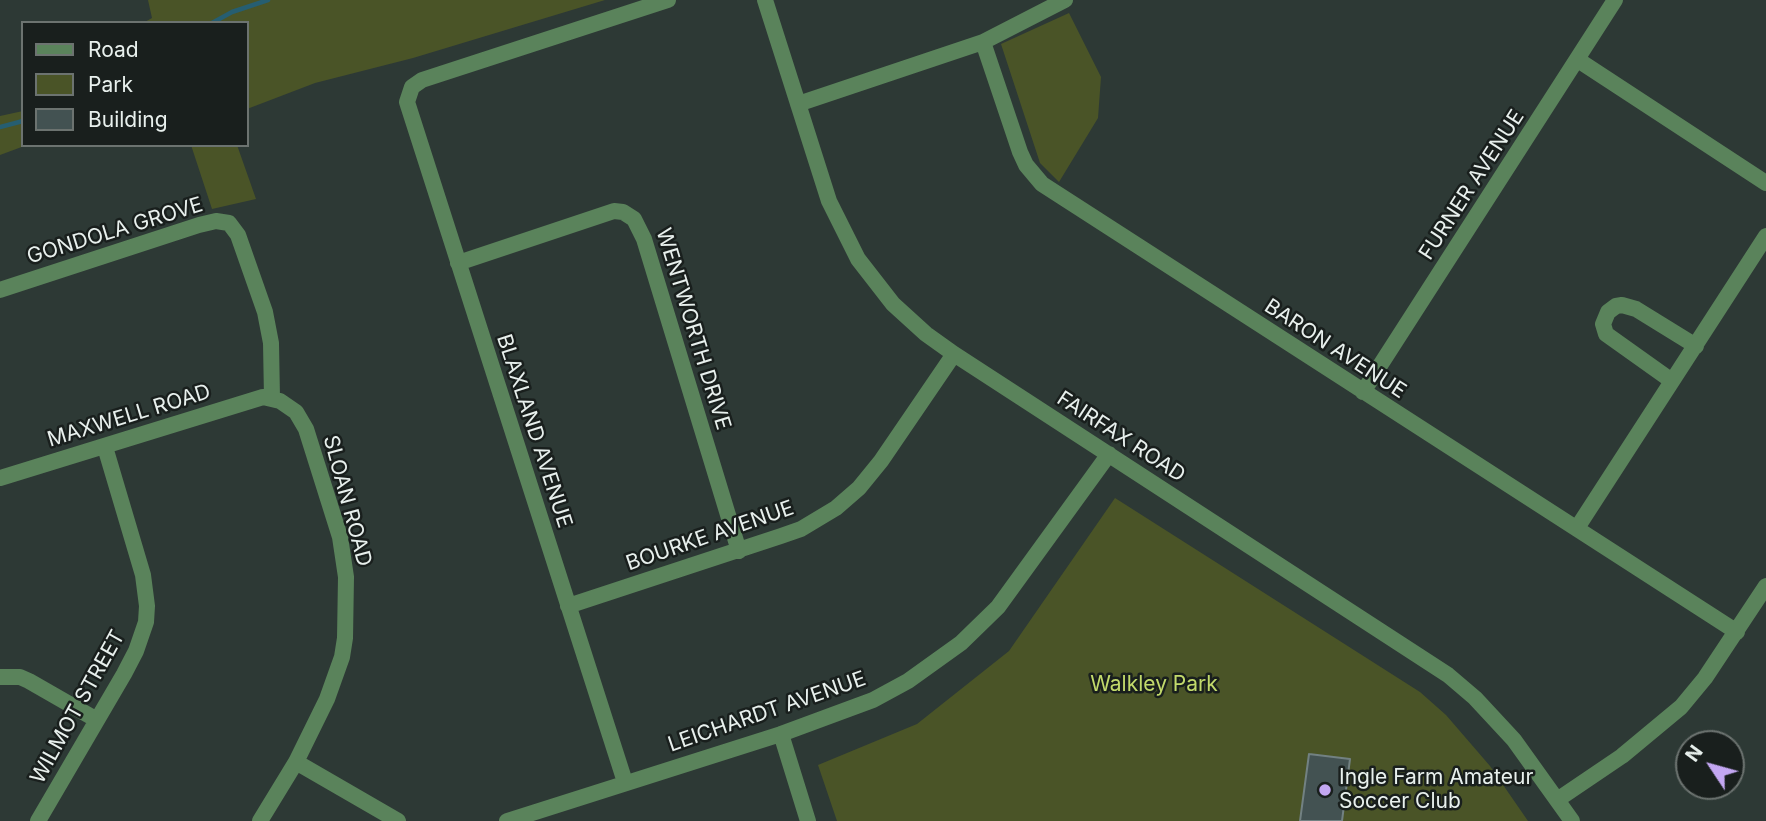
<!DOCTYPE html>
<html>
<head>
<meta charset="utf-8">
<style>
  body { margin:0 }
  #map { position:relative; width:1766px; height:821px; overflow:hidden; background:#2d3935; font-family:Inter,sans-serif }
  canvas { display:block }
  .legend { position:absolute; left:21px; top:21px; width:228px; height:126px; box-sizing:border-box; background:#191f1d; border:2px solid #6c7370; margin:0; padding:9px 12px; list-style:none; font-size:21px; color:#e8f0ed }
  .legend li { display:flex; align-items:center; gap:14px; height:35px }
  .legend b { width:35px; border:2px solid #6c7370 }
  .north { position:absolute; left:1675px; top:730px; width:70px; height:70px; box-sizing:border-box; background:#191f1d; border:2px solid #6c7370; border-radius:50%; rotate:306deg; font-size:19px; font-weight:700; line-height:28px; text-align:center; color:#e8f0ed }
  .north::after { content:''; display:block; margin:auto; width:24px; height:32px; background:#c3a7f2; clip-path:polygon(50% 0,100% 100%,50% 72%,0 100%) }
</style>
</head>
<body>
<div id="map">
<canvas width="1766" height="821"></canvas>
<ul class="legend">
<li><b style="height:9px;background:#5a835b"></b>Road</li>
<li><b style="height:19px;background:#4a5427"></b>Park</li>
<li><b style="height:19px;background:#435252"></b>Building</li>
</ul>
<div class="north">N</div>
</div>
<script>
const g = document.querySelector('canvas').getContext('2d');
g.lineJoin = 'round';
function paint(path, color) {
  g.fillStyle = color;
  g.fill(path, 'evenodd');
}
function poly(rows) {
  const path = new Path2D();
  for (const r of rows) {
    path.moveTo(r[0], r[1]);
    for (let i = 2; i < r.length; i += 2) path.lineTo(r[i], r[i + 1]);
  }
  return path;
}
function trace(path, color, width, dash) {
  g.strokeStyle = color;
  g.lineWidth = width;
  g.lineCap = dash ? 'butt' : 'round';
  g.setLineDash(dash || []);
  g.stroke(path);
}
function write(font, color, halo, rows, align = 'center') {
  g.font = font + ' Inter,sans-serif';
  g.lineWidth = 5;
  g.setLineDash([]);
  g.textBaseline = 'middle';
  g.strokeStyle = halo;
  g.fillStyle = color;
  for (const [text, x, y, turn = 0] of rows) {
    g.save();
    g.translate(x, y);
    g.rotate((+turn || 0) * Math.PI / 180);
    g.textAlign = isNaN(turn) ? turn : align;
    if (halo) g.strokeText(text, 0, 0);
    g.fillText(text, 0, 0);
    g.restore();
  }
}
paint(poly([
  [148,0,605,0,413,58,315,83,247,109,247,23,143,23,152,18],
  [1069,13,1101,77,1098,118,1059,182,1040,163,1001,44],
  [23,111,23,145,27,145,0,155,0,116],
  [191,145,237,145,256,199,212,209],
  [1115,498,1420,692,1446,715,1490,766,1528,821,837,821,818,765,917,724,1009,651]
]), '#4a5427');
trace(poly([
  [212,23,232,12,268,0],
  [0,127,23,121]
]), '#265e71', 4.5);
const building = poly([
  [1309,754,1350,759,1342,821,1300,821,1309,754]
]);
paint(building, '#435252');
trace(building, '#728182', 2);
trace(poly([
  [765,0,829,201,858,259,893,304,926,334,954,354,1448,675,1475,698,1514,740,1572,821],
  [983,42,1020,152,1026,165,1042,184,1737,632],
  [1578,60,1766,183],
  [798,104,983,42,1065,0],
  [458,263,614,211,623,212,634,219,644,239,739,551],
  [0,290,199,225,216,221,229,223,238,235,265,312,271,343,272,398],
  [1672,381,1606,334,1603,324,1608,312,1616,306,1622,305,1636,309,1696,346],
  [1363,392,1615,0],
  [0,478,263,397,280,401,296,412,306,429,340,537,346,577,345,638,342,657,327,699,296,762,260,821],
  [1577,528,1766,236],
  [568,606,781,536,801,529,836,508,859,488,881,461,954,354],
  [0,677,20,677,29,681,97,720],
  [781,734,808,821],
  [296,762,398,821],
  [625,782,407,102,412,87,422,80,668,0],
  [1557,800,1622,756,1681,707,1705,678,1766,586],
  [38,821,124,674,136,651,146,622,147,606,143,575,105,447],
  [507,821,781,734,873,700,908,681,961,643,998,607,1109,454]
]), '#5a835b', 16);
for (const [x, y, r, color] of [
  [1325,790,7,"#c3a7f2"]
]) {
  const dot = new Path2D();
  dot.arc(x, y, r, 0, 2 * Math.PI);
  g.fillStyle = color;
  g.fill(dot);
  trace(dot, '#191f1d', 2.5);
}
write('21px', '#e8f0ed', '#191f1d', [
  ["FURNER AVENUE",1472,185,-57],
  ["GONDOLA GROVE",115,231,-17],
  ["WENTWORTH DRIVE",693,329,73],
  ["BARON AVENUE",1335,349,33],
  ["MAXWELL ROAD",129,416,-17],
  ["BLAXLAND AVENUE",534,431,72],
  ["FAIRFAX ROAD",1121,437,33],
  ["SLOAN ROAD",347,501,75],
  ["BOURKE AVENUE",710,536,-19],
  ["WILMOT STREET",78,707,-61],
  ["LEICHARDT AVENUE",767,712,-19]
]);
write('21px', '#c2da6b', '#191f1d', [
  ["Walkley Park",1154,685]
]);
write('21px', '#e8f0ed', '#191f1d', [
  ["Ingle Farm Amateur",1339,778],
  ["Soccer Club",1339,802]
], 'left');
</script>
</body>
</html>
